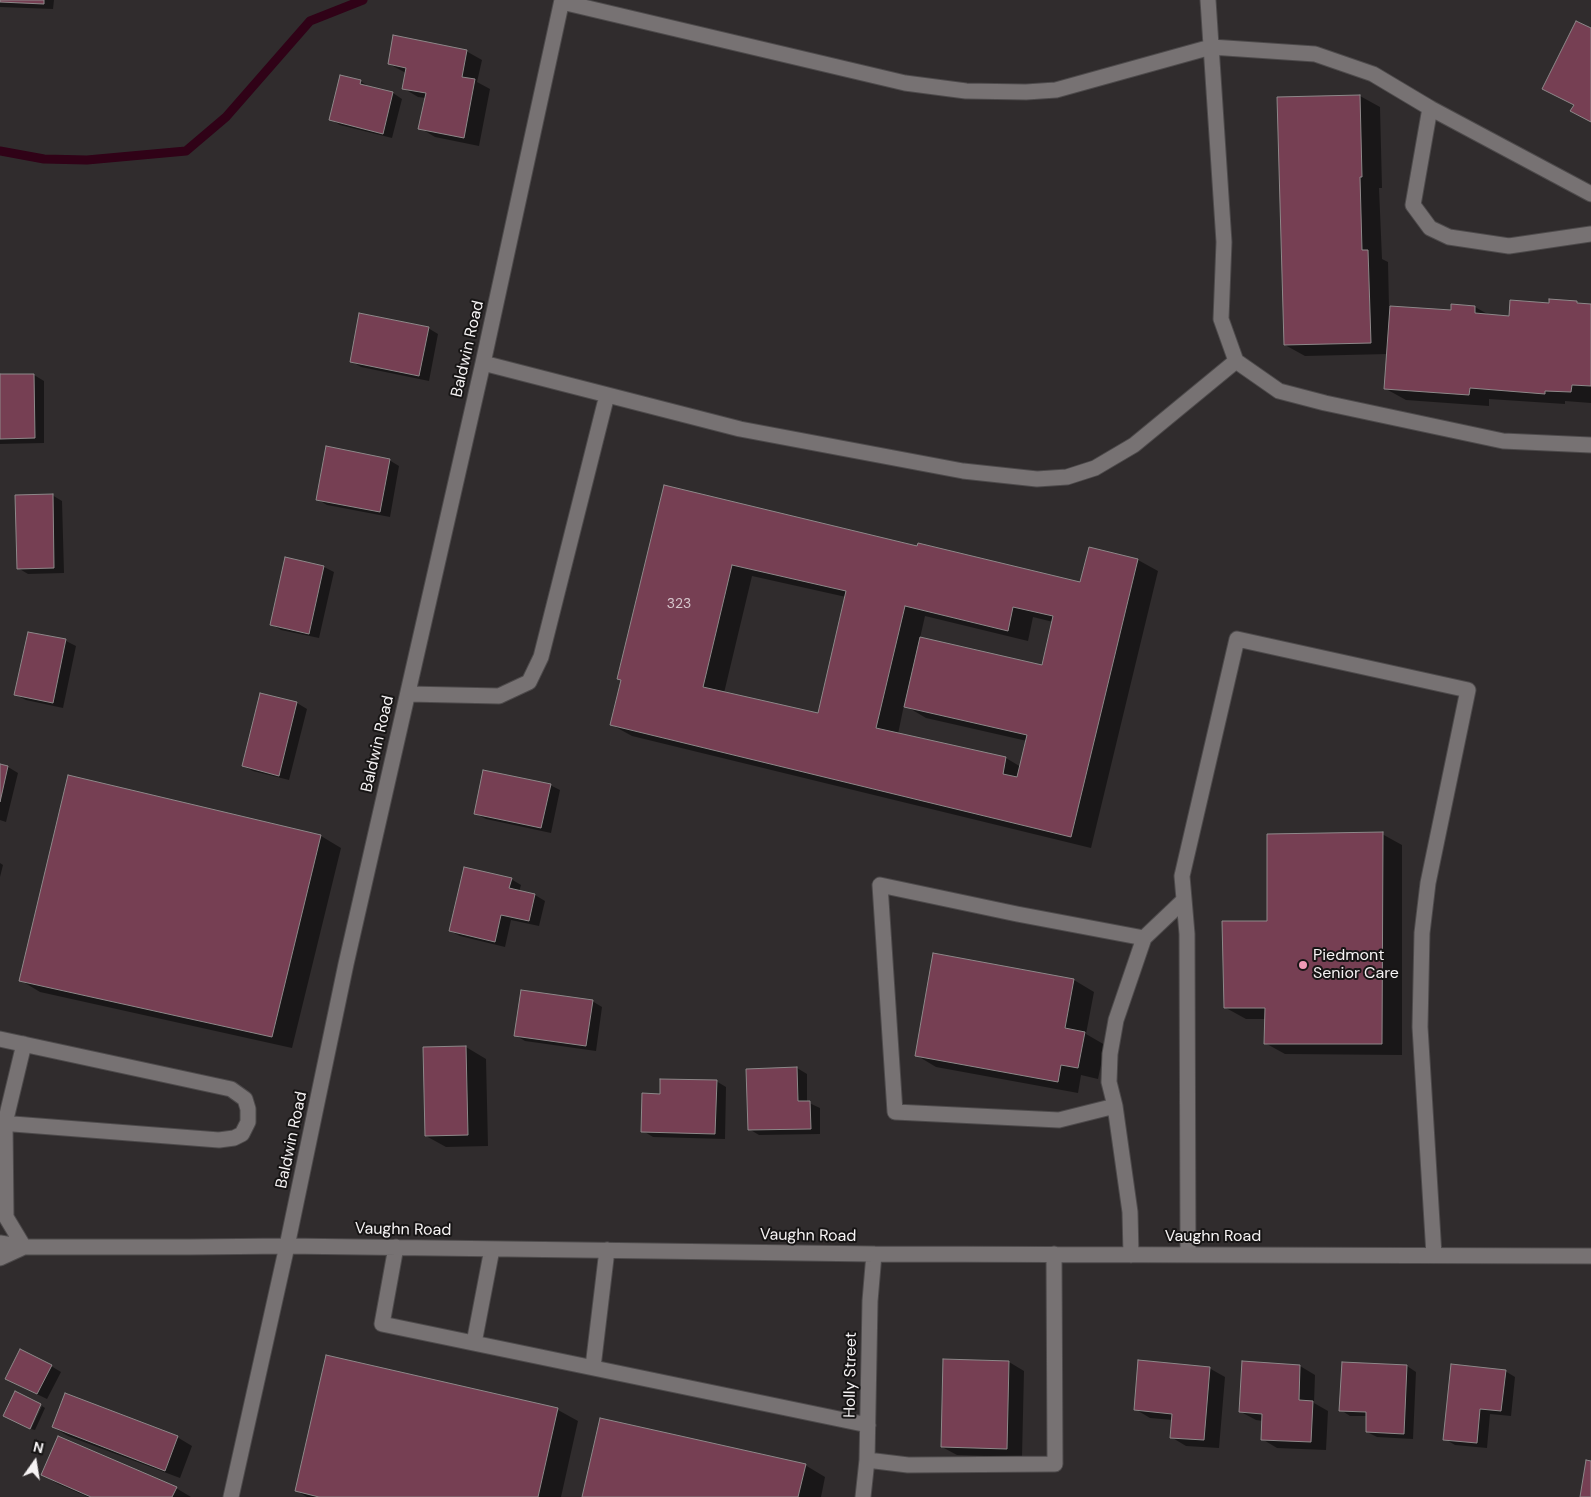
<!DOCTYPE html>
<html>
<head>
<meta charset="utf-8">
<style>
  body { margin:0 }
  #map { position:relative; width:1591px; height:1497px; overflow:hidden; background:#302c2d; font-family:"DM Sans",sans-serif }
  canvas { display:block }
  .north { position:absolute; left:10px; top:1437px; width:50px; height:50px; -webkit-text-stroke:4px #171515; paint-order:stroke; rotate:13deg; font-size:14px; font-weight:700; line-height:20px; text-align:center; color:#f6f3f4 }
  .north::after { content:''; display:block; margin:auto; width:18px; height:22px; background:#f6f3f4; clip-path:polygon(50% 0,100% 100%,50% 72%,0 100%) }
</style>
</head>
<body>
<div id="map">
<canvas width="1591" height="1497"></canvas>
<div class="north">N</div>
</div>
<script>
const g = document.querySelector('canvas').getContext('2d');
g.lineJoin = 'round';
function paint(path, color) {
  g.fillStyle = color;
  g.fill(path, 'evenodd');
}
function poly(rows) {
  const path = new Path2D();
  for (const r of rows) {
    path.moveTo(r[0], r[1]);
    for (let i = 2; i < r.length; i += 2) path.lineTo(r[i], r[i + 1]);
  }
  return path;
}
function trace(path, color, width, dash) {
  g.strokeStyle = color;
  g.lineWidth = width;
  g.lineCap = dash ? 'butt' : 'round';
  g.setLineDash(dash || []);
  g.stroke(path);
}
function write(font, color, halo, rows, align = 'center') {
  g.font = font + ' "DM Sans",sans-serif';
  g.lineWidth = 4;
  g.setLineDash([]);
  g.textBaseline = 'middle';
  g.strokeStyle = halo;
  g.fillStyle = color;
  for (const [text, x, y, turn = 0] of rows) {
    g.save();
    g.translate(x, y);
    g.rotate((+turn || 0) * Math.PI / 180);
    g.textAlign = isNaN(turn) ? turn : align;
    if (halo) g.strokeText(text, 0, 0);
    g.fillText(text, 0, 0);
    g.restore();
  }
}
paint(poly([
  [0,0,54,0,53,9,0,7],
  [466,51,482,60,477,82,490,89,479,146,435,137,420,128,426,98,418,97,403,88,406,73,389,64],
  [360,81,370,87,393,93,402,99,392,138,340,125,330,119],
  [1360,96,1380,107,1382,188,1379,188,1382,259,1388,262,1389,307,1452,312,1453,305,1475,307,1491,316,1510,317,1550,304,1577,302,1581,305,1591,305,1591,403,1565,401,1565,404,1489,399,1489,406,1406,400,1386,389,1388,354,1305,356,1285,345],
  [428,328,438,334,429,381,361,367,351,361],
  [0,375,34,375,44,381,44,443,0,444],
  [389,460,399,466,390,517,327,505,317,499],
  [665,487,918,548,1081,584,1090,548,1138,560,1158,571,1091,848,632,736,612,725],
  [752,576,846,597,819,715,724,693],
  [925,616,1028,641,1033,617,1053,622,1043,667,920,638],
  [904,705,926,718,1027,741,1021,767,1006,758,898,734],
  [52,495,62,501,64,573,28,574,18,568],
  [324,567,334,572,319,638,281,630,271,624],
  [29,633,66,641,76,646,63,708,26,700,16,695],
  [261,694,297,703,307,709,289,780,253,771,243,766],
  [0,766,8,767,18,773,6,822,0,820],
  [69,776,321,836,341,848,292,1048,40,992,20,980],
  [550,785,560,790,551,833,486,819,476,814],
  [1382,834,1402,845,1402,1055,1285,1054,1265,1043,1266,1019,1246,1019,1226,1008,1268,922],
  [0,863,3,865,0,877],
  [511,879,521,885,519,892,535,895,545,901,539,926,511,920,505,947,460,936,450,931],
  [1074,980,1094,992,1086,1034,1105,1045,1098,1079,1081,1075,1078,1093,936,1067,916,1055],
  [592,1001,602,1007,596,1051,525,1041,515,1035],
  [466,1047,486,1059,488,1146,446,1147,426,1136],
  [797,1068,807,1074,807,1102,820,1108,820,1134,759,1135,749,1129],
  [716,1081,726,1087,725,1139,653,1137,643,1131,661,1095],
  [327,1357,558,1410,578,1421,561,1497,307,1497,297,1491],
  [1009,1362,1024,1371,1022,1457,957,1455,942,1447],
  [1243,1363,1300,1366,1315,1375,1314,1403,1328,1411,1326,1450,1277,1448,1262,1439,1263,1421,1256,1420,1241,1412],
  [51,1366,61,1372,47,1399,16,1384],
  [1407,1366,1416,1372,1413,1439,1377,1437,1367,1432,1368,1416,1350,1416,1341,1410],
  [1209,1368,1225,1377,1219,1448,1186,1446,1171,1437,1173,1420,1150,1418,1135,1409],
  [1505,1371,1515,1377,1511,1416,1490,1414,1487,1448,1455,1445,1445,1439],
  [42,1406,45,1408,35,1430,31,1429],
  [53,1427,177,1437,192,1446,180,1478,68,1436],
  [805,1465,825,1477,821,1497,583,1497],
  [43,1475,176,1488,191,1497,88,1497,58,1484]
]), '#0007');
trace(poly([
  [0,151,44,159,87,160,186,151,226,117,310,21,363,0]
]), '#300217', 9);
const building = poly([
  [0,0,44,0,44,4,0,2,0,0],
  [1576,21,1591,28,1591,122,1570,111,1574,105,1542,89,1576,21],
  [393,35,467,50,462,77,475,79,464,138,418,129,426,93,402,89,406,68,388,64,393,35],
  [340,75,361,80,360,84,393,92,383,134,329,120,340,75],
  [1360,95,1362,177,1360,177,1362,250,1368,250,1371,343,1284,345,1277,97,1360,95],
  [1549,299,1577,301,1577,303,1591,304,1591,386,1572,385,1571,392,1545,391,1545,394,1470,388,1469,395,1384,389,1390,306,1451,310,1451,304,1475,306,1475,313,1509,316,1510,300,1549,303,1549,299],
  [359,313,429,327,419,376,350,362,359,313],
  [0,374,34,374,35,438,0,439,0,374],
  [326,446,390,459,380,512,316,500,326,446],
  [664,485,917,546,918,543,1080,582,1089,547,1138,559,1071,837,610,725,621,680,617,679,664,485],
  [732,565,846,591,818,713,703,687,732,565],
  [905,606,1008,631,1013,607,1053,616,1042,665,920,637,904,707,1027,735,1017,777,1003,774,1006,757,876,728,905,606],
  [53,494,54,568,17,569,15,495,53,494],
  [285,557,324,566,309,634,270,625,285,557],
  [28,632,66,639,53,703,14,695,28,632],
  [260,693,297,702,279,776,242,766,260,693],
  [0,764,8,766,0,802,0,764],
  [483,770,551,784,541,828,474,814,483,770],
  [68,775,321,835,272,1037,19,981,68,775],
  [1383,832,1382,1044,1264,1044,1265,1008,1224,1008,1222,921,1267,921,1267,834,1383,832],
  [464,867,512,878,509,888,535,894,529,921,501,915,495,942,449,931,464,867],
  [933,953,1074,979,1065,1028,1085,1032,1078,1068,1061,1065,1058,1082,915,1056,933,953],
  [521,990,593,1000,586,1046,514,1036,521,990],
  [466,1046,468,1135,425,1136,423,1047,466,1046],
  [797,1067,798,1101,810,1101,811,1129,748,1130,746,1069,797,1067],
  [660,1079,717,1080,715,1134,641,1132,642,1093,660,1094,660,1079],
  [20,1349,52,1365,37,1394,5,1379,20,1349],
  [326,1355,558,1408,538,1497,319,1497,295,1491,326,1355],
  [943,1359,1009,1361,1007,1449,941,1447,943,1359],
  [1138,1360,1210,1367,1204,1440,1170,1438,1172,1414,1134,1410,1138,1360],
  [1242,1361,1300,1365,1299,1400,1313,1401,1311,1442,1261,1440,1262,1414,1239,1412,1242,1361],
  [1342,1362,1407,1365,1404,1434,1366,1432,1366,1412,1339,1411,1342,1362],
  [1451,1364,1506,1370,1501,1411,1480,1409,1477,1443,1443,1440,1451,1364],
  [15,1391,41,1404,30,1429,3,1416,15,1391],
  [65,1393,178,1436,165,1471,52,1427,65,1393],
  [600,1418,806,1464,798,1497,582,1497,600,1418],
  [58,1436,177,1487,172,1497,91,1497,41,1475,58,1436],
  [1586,1460,1591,1461,1591,1497,1580,1497,1586,1460]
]);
paint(building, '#763f53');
trace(building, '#8d8889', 1);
const minor = poly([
  [1208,0,1224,242,1221,319,1236,361,1279,391,1325,403,1503,441,1591,445],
  [562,2,905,83,966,91,1026,92,1056,90,1211,47,1315,54,1373,74,1430,108,1591,194],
  [1430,108,1413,205,1430,228,1449,237,1509,246,1591,234],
  [483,363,740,429,963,471,1037,479,1067,477,1095,468,1134,445,1236,361],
  [408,694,499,696,529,682,541,657,607,395],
  [1144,938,1184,900],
  [0,1039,231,1089,245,1099,248,1109,248,1122,242,1134,234,1138,219,1140,0,1123],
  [24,1044,5,1123,6,1217,24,1247],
  [1115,1106,1109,1082,1110,1054,1116,1020,1144,938,1017,914,880,885,895,1112,1059,1120,1115,1106,1130,1212,1131,1255],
  [0,1243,24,1247,190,1247,287,1246,874,1254,1591,1256],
  [396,1247,382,1324,868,1425],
  [1188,1255,1187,934,1182,876,1237,639,1468,690,1428,883,1422,933,1420,1027,1434,1255],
  [0,1258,24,1247],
  [474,1343,492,1249],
  [593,1367,607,1250],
  [867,1460,908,1465,1055,1464,1054,1254],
  [231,1497,287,1246,346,964,483,363,562,0],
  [863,1497,867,1460,870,1301,874,1254]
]);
trace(minor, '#4d4a4b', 17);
trace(minor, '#777273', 15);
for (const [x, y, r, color] of [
  [1303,965,5,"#f09ab7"]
]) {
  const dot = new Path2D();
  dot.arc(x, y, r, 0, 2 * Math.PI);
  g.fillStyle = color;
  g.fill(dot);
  trace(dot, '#171515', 2);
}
write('14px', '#d6c6cc', null, [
  ["323",679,604]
]);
write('16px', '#f6f3f4', '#171515', [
  ["Baldwin Road",468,349,-77],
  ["Baldwin Road",378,744,-77],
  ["Baldwin Road",292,1140,-78],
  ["Vaughn Road",403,1230,1],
  ["Vaughn Road",808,1236,1],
  ["Vaughn Road",1213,1237],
  ["Holly Street",851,1375,-89]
]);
write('16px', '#f6f3f4', '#171515', [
  ["Piedmont",1313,956],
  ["Senior Care",1313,974]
], 'left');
</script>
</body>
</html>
